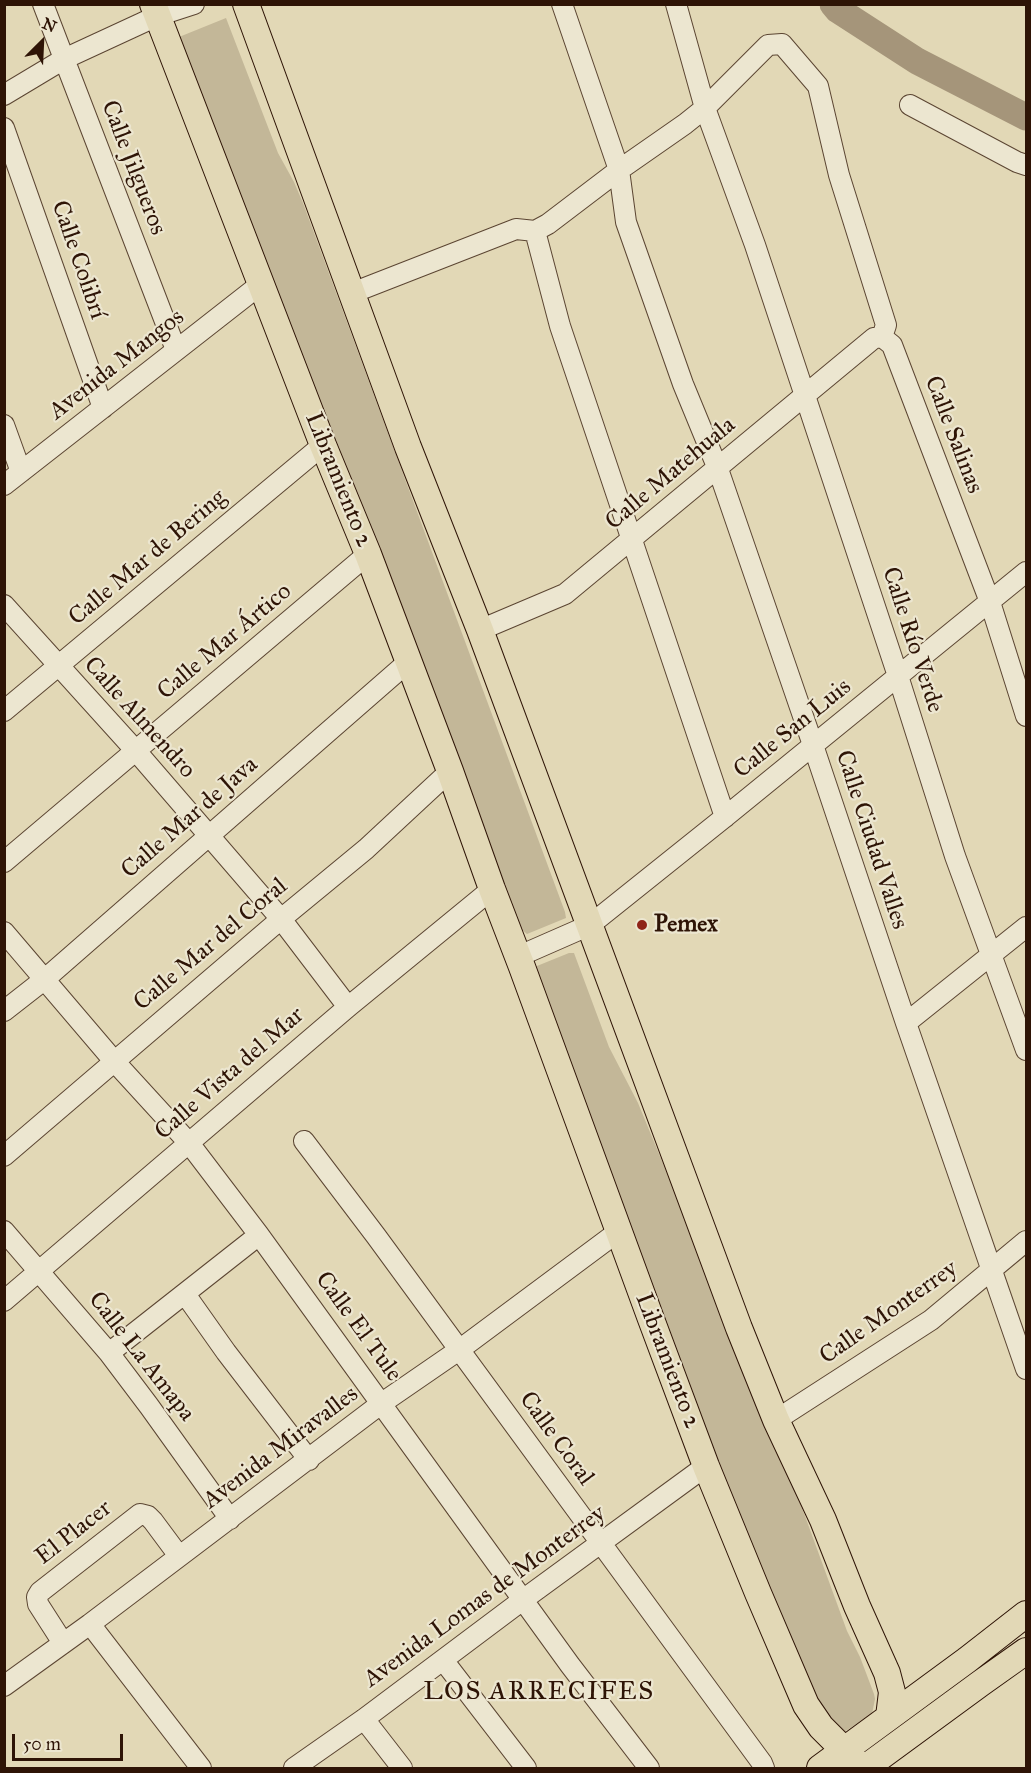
<!DOCTYPE html>
<html>
<head>
<meta charset="utf-8">
<style>
  body { margin:0 }
  #map { position:relative; width:1031px; height:1773px; overflow:hidden; background:#e2d8b6; font-family:"IM FELL Great Primer",serif }
  canvas { display:block }
  .frame { position:absolute; inset:0; border:6px solid #2e1406; pointer-events:none }
  .north { position:absolute; left:12px; top:12px; width:60px; height:60px; -webkit-text-stroke:4px #ece6d0; paint-order:stroke; rotate:24deg; font-size:16px; font-weight:700; line-height:24px; text-align:center; color:#2e1406 }
  .north::after { content:''; display:block; margin:auto; width:21px; height:27px; background:#2e1406; clip-path:polygon(50% 0,100% 100%,50% 72%,0 100%) }
  .scale { position:absolute; left:12px; top:1734px; width:111px; height:27px; box-sizing:border-box; border:3px solid #2e1406; border-top:0; padding-left:8px; font-size:18px; line-height:21px; white-space:nowrap; color:#2e1406; -webkit-text-stroke:4px #ece6d0; paint-order:stroke }
</style>
</head>
<body>
<div id="map">
<canvas width="1031" height="1773"></canvas>
<div class="frame"></div>
<div class="north">N</div>
<div class="scale">50 m</div>
</div>
<script>
const g = document.querySelector('canvas').getContext('2d');
g.lineJoin = 'round';
function paint(path, color) {
  g.fillStyle = color;
  g.fill(path, 'evenodd');
}
function poly(rows) {
  const path = new Path2D();
  for (const r of rows) {
    path.moveTo(r[0], r[1]);
    for (let i = 2; i < r.length; i += 2) path.lineTo(r[i], r[i + 1]);
  }
  return path;
}
function trace(path, color, width, dash) {
  g.strokeStyle = color;
  g.lineWidth = width;
  g.lineCap = dash ? 'butt' : 'round';
  g.setLineDash(dash || []);
  g.stroke(path);
}
function write(font, color, halo, rows, align = 'center') {
  g.font = font + ' "IM FELL Great Primer",serif';
  g.lineWidth = 4.5;
  g.setLineDash([]);
  g.textBaseline = 'middle';
  g.strokeStyle = halo;
  g.fillStyle = color;
  for (const [text, x, y, turn = 0] of rows) {
    g.save();
    g.translate(x, y);
    g.rotate((+turn || 0) * Math.PI / 180);
    g.textAlign = isNaN(turn) ? turn : align;
    if (halo) g.strokeText(text, 0, 0);
    g.fillText(text, 0, 0);
    g.restore();
  }
}
paint(poly([
  [226,18,278,153,294,182,303,203,565,912,566,918,527,934,521,929,514,918,484,827,461,785,179,37],
  [569,953,574,953,609,1047,638,1103,714,1287,805,1516,847,1631,860,1657,874,1694,875,1699,872,1714,844,1732,833,1728,808,1683,719,1463,532,968]
]), '#c3b798');
trace(poly([
  [833,4,838,10,917,61,1026,117]
]), '#a5957a', 27);
const minor = poly([
  [43,4,176,350],
  [562,4,619,170,626,222,683,384,718,469,813,745,906,1023,1026,1369],
  [676,4,705,108,755,245,898,676,955,856,1026,1050],
  [4,95,64,59,157,16,194,4],
  [910,105,1017,162,1026,165],
  [4,128,103,408],
  [535,231,560,326,725,817],
  [352,293,516,229,535,231,548,224,619,170,685,124,705,108,768,45,782,44,818,86,839,175,886,325,882,337],
  [882,337,892,345,990,602,1026,716],
  [4,425,21,472],
  [4,485,261,284],
  [4,605,136,751,281,919,348,1007],
  [480,630,565,594,874,338,882,337],
  [4,711,323,445],
  [4,862,368,554],
  [4,932,114,1061,189,1143,259,1235,570,1665,649,1768],
  [517,957,590,925,725,817,1026,572],
  [4,1011,45,979,408,662],
  [906,1023,1026,927],
  [304,1141,376,1236,762,1763,764,1768],
  [4,1156,281,919,366,849,450,771],
  [4,1231,109,1353,149,1406,230,1519],
  [185,1294,226,1352,309,1460],
  [4,1301,348,1007,492,889],
  [109,1353,259,1235],
  [776,1420,931,1320,1026,1241],
  [90,1624,201,1768],
  [63,1643,38,1604,37,1597,40,1592,140,1514,148,1516,153,1521,179,1556],
  [443,1660,526,1768],
  [4,1686,90,1624,382,1403,459,1350,619,1231],
  [364,1719,402,1768],
  [294,1768,364,1719,524,1599,706,1466]
]);
const major = poly([
  [153,4,323,445,368,554,450,771,492,889,522,967,651,1319,706,1466,758,1593,806,1705,821,1727,862,1768],
  [246,4,408,447,480,630,739,1328,776,1420,823,1520,857,1606,887,1673,892,1692,889,1717],
  [820,1768,967,1660,1026,1614],
  [865,1768,981,1683,1026,1651]
]);
trace(minor, '#5b4532', 22);
trace(major, '#2e1406', 28);
trace(minor, '#ece6d0', 20);
trace(major, '#e2d8b6', 26);
for (const [x, y, r, color] of [
  [642,925,6,"#8f2418"]
]) {
  const dot = new Path2D();
  dot.arc(x, y, r, 0, 2 * Math.PI);
  g.fillStyle = color;
  g.fill(dot);
  trace(dot, '#ece6d0', 2);
}
write('24px', '#2e1406', '#ece6d0', [
  ["Calle Jilgueros",133,168,69],
  ["Calle Colibrí",78,260,71],
  ["Avenida Mangos",117,365,-38],
  ["Calle Salinas",953,435,69],
  ["Calle Matehuala",671,474,-40],
  ["Libramiento 2",338,480,68],
  ["Calle Mar de Bering",148,558,-40],
  ["Calle Río Verde",912,640,72],
  ["Calle Mar Ártico",225,642,-40],
  ["Calle Almendro",139,718,48],
  ["Calle San Luis",793,729,-39],
  ["Calle Mar de Java",190,818,-41],
  ["Calle Ciudad Valles",871,840,72],
  ["Calle Mar del Coral",211,945,-40],
  ["Calle Vista del Mar",230,1074,-41],
  ["Calle Monterrey",889,1313,-35],
  ["Calle El Tule",358,1327,54],
  ["Calle La Amapa",141,1357,52],
  ["Libramiento 2",667,1361,69],
  ["Calle Coral",556,1439,54],
  ["Avenida Miravalles",281,1448,-37],
  ["El Placer",74,1533,-38],
  ["Avenida Lomas de Monterrey",485,1597,-36]
]);
write('bold 24px', '#2e1406', '#ece6d0', [
  ["Pemex",654,925]
], 'left');
g.letterSpacing = '1.5px';
write('26px', '#2e1406', '#ece6d0', [
  ["LOS ARRECIFES",539,1693]
]);
g.letterSpacing = '0px';
</script>
</body>
</html>
